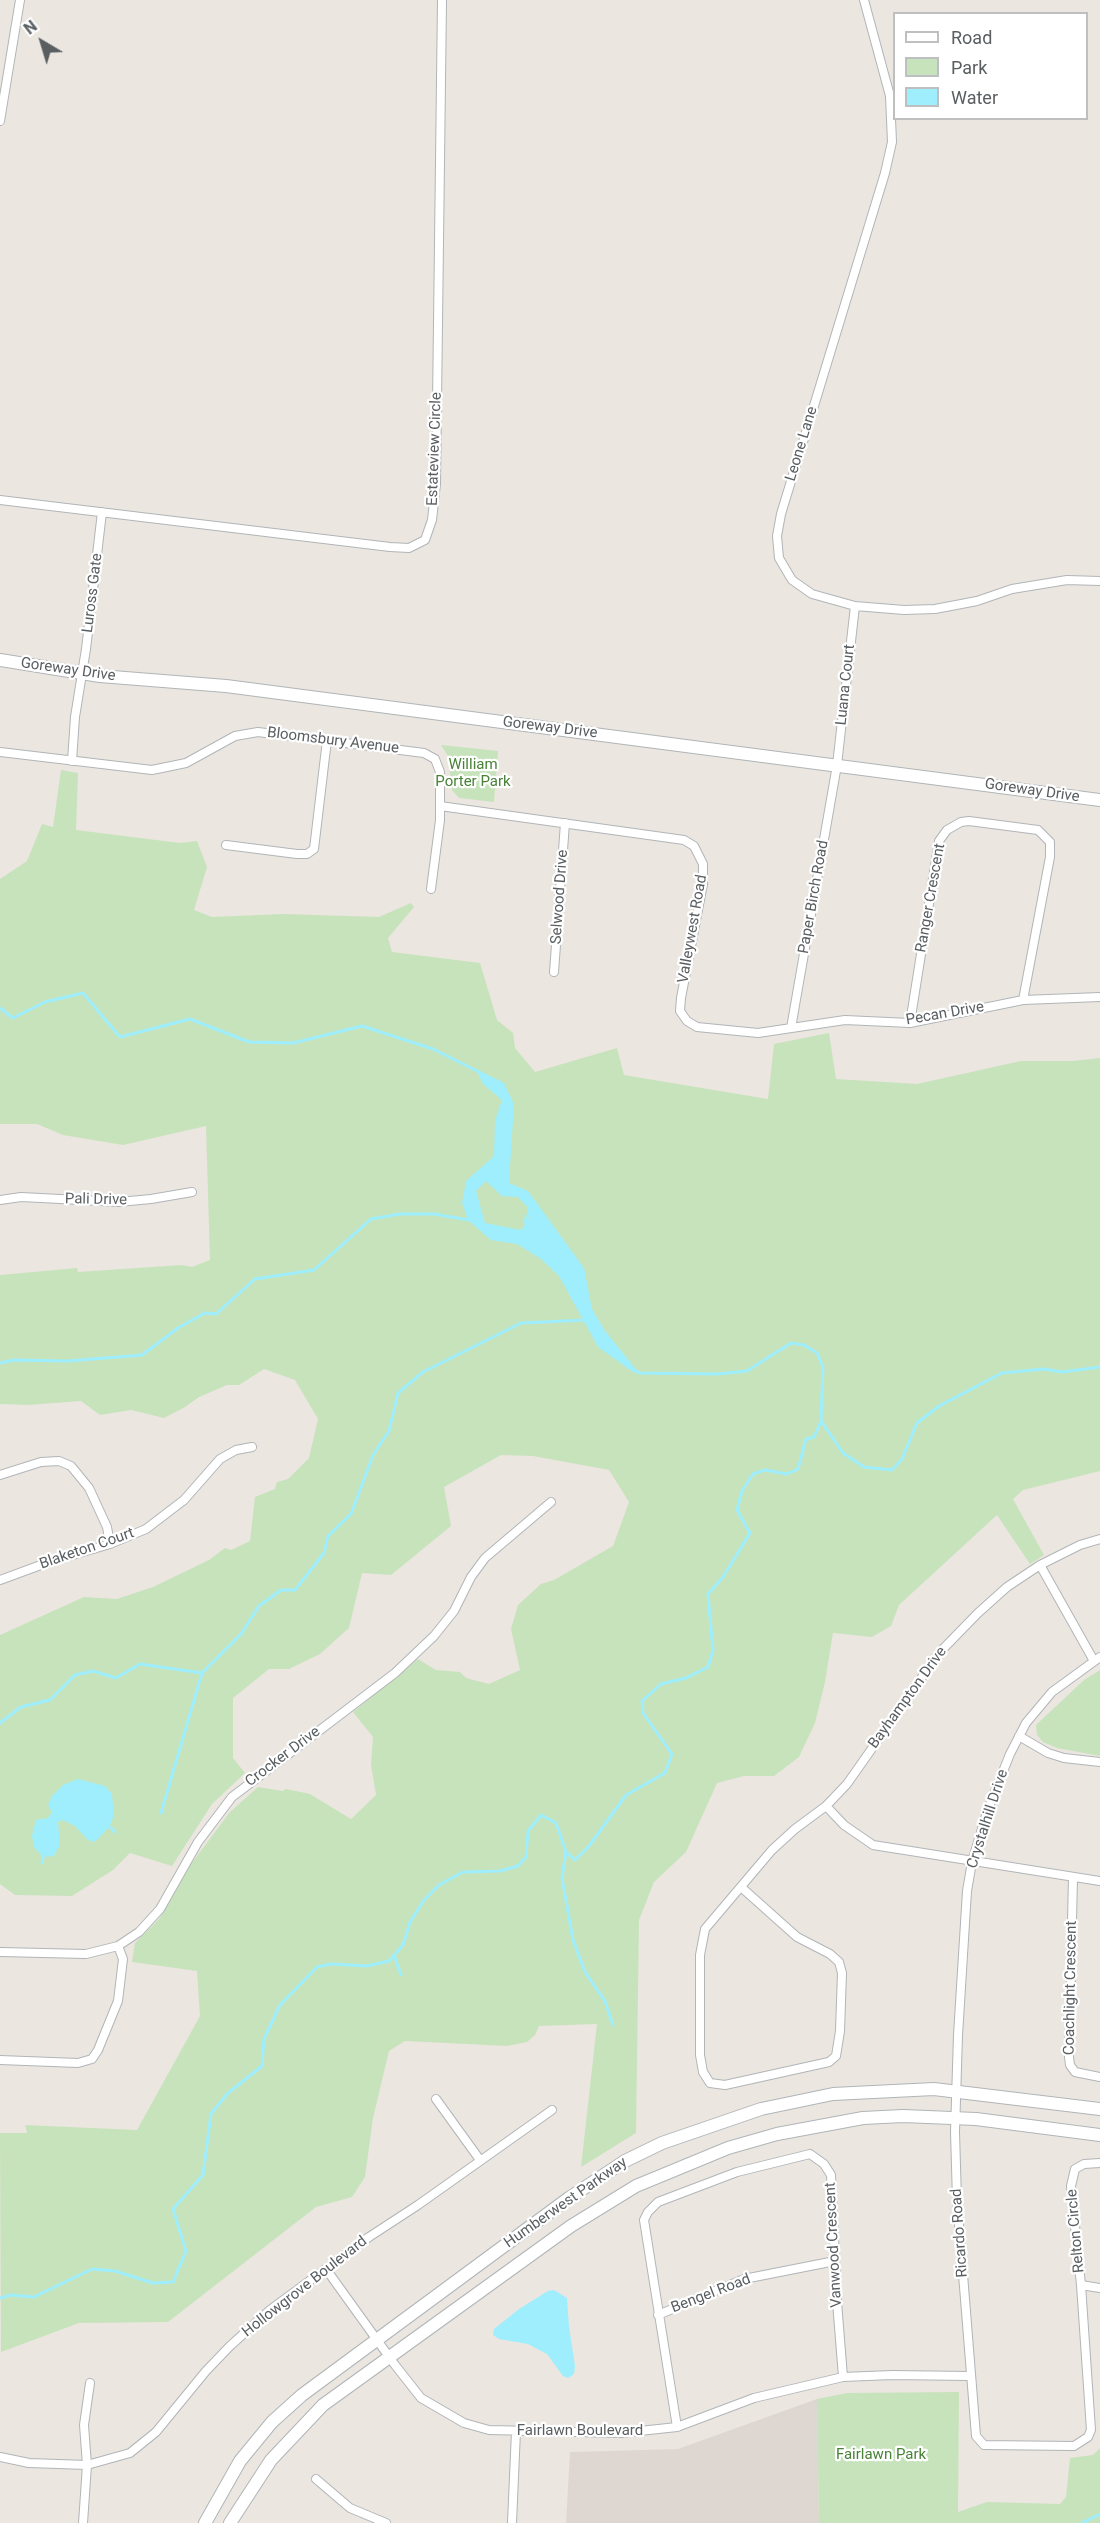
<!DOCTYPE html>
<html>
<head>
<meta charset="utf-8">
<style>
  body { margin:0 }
  #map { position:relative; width:1100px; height:2523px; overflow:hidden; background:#ebe6e0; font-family:Roboto,sans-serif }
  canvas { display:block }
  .legend { position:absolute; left:893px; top:12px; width:195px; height:108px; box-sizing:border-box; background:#fff; border:2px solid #bdbfc0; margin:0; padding:8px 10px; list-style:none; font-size:18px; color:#595e61 }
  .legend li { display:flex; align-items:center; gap:12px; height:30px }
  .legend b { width:30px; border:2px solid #bdbfc0 }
  .north { position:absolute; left:12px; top:12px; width:60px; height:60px; -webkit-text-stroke:4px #fff; paint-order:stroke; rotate:322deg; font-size:16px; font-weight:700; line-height:24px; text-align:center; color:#595e61 }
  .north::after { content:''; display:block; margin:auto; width:21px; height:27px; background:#595e61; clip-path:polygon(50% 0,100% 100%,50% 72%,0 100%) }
</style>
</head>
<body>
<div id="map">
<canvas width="1100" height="2523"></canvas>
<ul class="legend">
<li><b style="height:8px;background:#fff"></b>Road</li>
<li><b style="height:16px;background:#c7e3bc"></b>Park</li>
<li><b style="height:16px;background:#9eeefd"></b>Water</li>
</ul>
<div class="north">N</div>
</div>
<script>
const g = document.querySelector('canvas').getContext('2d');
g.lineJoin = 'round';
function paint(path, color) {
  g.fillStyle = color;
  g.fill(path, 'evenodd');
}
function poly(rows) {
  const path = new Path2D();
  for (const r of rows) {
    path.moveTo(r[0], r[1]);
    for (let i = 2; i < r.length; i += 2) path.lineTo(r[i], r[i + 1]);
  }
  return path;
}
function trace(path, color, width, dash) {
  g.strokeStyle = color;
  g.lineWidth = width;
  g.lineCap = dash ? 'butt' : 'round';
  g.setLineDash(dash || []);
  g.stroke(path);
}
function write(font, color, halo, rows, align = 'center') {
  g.font = font + ' Roboto,sans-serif';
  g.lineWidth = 4.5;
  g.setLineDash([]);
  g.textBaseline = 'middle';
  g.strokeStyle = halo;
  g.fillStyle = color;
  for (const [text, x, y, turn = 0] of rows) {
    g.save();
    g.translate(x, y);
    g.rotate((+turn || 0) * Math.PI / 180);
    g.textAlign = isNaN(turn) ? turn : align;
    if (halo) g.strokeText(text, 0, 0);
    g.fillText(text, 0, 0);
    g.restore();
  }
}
paint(poly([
  [817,2399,819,2523,566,2523,570,2452,678,2449]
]), '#ded7d1');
paint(poly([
  [441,745,498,751,494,802,459,798,452,790,448,756],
  [61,770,78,773,76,830,180,843,197,841,207,867,194,910,212,917,283,914,379,917,411,903,414,907,388,938,392,952,480,963,497,1020,513,1033,515,1048,535,1072,617,1048,624,1075,768,1099,774,1044,829,1033,836,1079,917,1084,1021,1061,1073,1061,1100,1058,1100,1471,1023,1490,1013,1499,1044,1555,1030,1564,997,1515,899,1605,891,1626,872,1637,833,1633,825,1682,815,1723,799,1757,774,1776,744,1776,717,1783,686,1852,654,1882,639,1920,636,2133,581,2167,597,2024,539,2026,535,2035,527,2042,507,2046,405,2041,389,2051,373,2118,365,2177,352,2197,316,2207,168,2322,79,2323,1,2352,0,2133,27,2133,25,2125,137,2130,200,2016,197,1971,132,1962,135,1943,159,1919,191,1864,230,1812,258,1787,283,1791,286,1789,310,1794,351,1819,376,1795,371,1765,373,1737,353,1712,418,1659,436,1670,460,1672,466,1678,489,1684,520,1670,511,1629,518,1605,541,1584,554,1580,613,1546,629,1502,609,1470,533,1456,501,1455,444,1487,451,1526,391,1575,362,1573,349,1628,320,1654,289,1669,269,1669,233,1698,233,1758,245,1773,212,1804,172,1866,130,1853,113,1870,72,1896,15,1895,0,1884,0,1635,84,1597,117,1599,153,1587,209,1560,225,1548,231,1550,250,1541,255,1497,275,1489,277,1482,288,1479,309,1458,318,1419,295,1380,264,1369,239,1385,227,1385,199,1397,185,1407,164,1418,131,1410,100,1415,81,1401,27,1405,0,1404,0,1275,77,1268,78,1272,182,1265,192,1267,210,1260,206,1126,123,1145,63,1135,37,1124,0,1124,0,879,27,861,42,824,53,827],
  [1100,1670,1100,1756,1057,1748,1043,1742,1037,1735,1036,1725,1084,1680],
  [959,2392,958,2512,987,2502,1060,2504,1066,2497,1070,2458,1093,2455,1100,2448,1100,2523,819,2523,817,2399,847,2393]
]), '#c7e3bc');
paint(poly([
  [476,1069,504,1083,514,1104,509,1183,528,1191,584,1268,592,1309,605,1331,639,1373,633,1372,598,1347,559,1276,541,1259,517,1244,491,1240,468,1220,462,1203,466,1181,494,1156,495,1121,502,1100,483,1084],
  [486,1181,502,1196,518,1197,528,1208,529,1218,521,1230,485,1223,476,1191],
  [78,1779,105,1786,112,1794,114,1816,109,1827,95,1842,88,1840,75,1826,63,1820,58,1822,60,1845,54,1856,43,1857,34,1847,32,1836,36,1820,48,1818,52,1812,48,1805,52,1796,63,1785],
  [554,2290,567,2298,569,2327,575,2366,574,2374,568,2378,563,2376,547,2354,528,2344,499,2339,493,2335,494,2329,519,2309,548,2291]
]), '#9eeefd');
trace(poly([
  [0,1008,13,1018,45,1002,83,993,120,1037,190,1019,249,1042,293,1043,362,1026,433,1049,479,1072],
  [527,1226,525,1221,530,1211],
  [0,1363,14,1360,68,1361,142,1355,178,1328,205,1313,216,1314,255,1279,314,1270,371,1219,400,1214,434,1214,469,1220],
  [821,1421,843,1453,864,1467,892,1470,902,1459,917,1423,939,1406,1002,1373,1044,1369,1062,1372,1100,1367],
  [0,1723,21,1707,50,1700,75,1675,93,1671,116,1678,140,1664,202,1673],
  [161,1813,202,1673,241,1634,259,1606,281,1590,295,1590,324,1553,328,1536,351,1514,373,1455,389,1431,398,1393,423,1372,521,1323,586,1320],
  [107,1824,115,1832],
  [566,1852,575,1860,589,1846,626,1795,665,1773,672,1754,643,1713,642,1701,661,1684,686,1678,708,1667,713,1650,708,1594,723,1577,750,1533,737,1510,742,1491,753,1474,765,1470,787,1474,798,1469,806,1439,814,1437,821,1421,823,1367,817,1353,804,1345,791,1343,747,1371,718,1374,639,1373,637,1371],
  [42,1863,44,1853],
  [394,1955,401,1975],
  [0,2298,11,2295,34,2297,92,2269,115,2271,153,2283,173,2282,186,2251,173,2209,203,2175,211,2114,227,2094,262,2066,264,2039,280,2005,317,1967,331,1964,367,1966,389,1961,403,1945,410,1922,424,1900,439,1885,463,1872,500,1871,518,1866,526,1857,528,1831,541,1815,556,1823,566,1852,562,1878,573,1940,585,1972,605,2001,613,2025],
  [1082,2523,1100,2514]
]), '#9eeefd', 3);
const street = poly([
  [864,0,890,96,892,142,885,173,781,514,777,536,779,558,792,580,812,594,855,606,904,610,935,609,977,601,1012,589,1067,580,1100,581],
  [0,121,20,0],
  [0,500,390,547,409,548,425,540,432,520,436,484,442,0],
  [0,752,152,770,186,763,235,736,258,732,424,753,435,759,440,772,440,820,431,889],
  [72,761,75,717,86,649,102,512],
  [440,806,684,840,694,846,703,864,703,884,681,998,680,1011,687,1021,697,1027,758,1033,845,1020,910,1023,1023,1000,1100,997],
  [226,845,297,854,307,854,314,849,327,740],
  [554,972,565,823],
  [910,1023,939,841,947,830,961,822,969,821,1038,830,1050,842,1050,857,1023,1000],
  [791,1028,837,765,855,606],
  [0,1200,21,1197,119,1202,151,1199,192,1192],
  [0,1475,41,1462,59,1461,71,1466,89,1488,107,1527,110,1544],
  [1040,1565,1094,1661],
  [0,1580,49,1562,110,1544,146,1529,184,1500,220,1459,236,1450,252,1447],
  [1100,1657,1052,1692,1026,1723,1010,1754,988,1809,972,1862,967,1891,958,2035,955,2132,957,2200,976,2436,984,2445,1074,2446,1088,2437,1091,2430,1081,2285,1071,2186,1075,2169,1084,2164,1100,2163],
  [1019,1736,1048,1753,1064,1758,1100,1762],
  [826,1806,844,1825,873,1845,1100,1881],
  [1073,1877,1069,2057,1070,2065,1075,2072,1100,2077],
  [741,1887,797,1937,830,1954,839,1962,842,1973,840,2031,836,2056,829,2062,725,2085,710,2083,703,2072,700,2055,700,1955,705,1929,772,1850,795,1829,826,1806,847,1784,939,1653,978,1613,1007,1587,1040,1565,1080,1545,1100,1539],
  [0,1952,86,1954,118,1946,139,1932,160,1909,198,1842,232,1797,395,1673,434,1636,454,1611,471,1577,485,1558,551,1502],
  [0,2060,78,2063,92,2059,98,2050,118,2001,123,1959,118,1946],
  [436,2099,480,2160],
  [326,2269,395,2365,421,2398,464,2423,489,2430,621,2433,677,2427,754,2398,843,2377,892,2375,970,2376],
  [1081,2285,1100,2288],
  [658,2315,744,2279,835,2261],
  [677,2427,644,2220,648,2212,658,2202,737,2172,810,2154,824,2164,831,2175,837,2302,843,2377],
  [0,2457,29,2463,87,2465,130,2453,156,2432,206,2371,230,2346,270,2310,369,2237,418,2205,552,2110],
  [316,2479,350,2508,386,2523],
  [83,2523,87,2465,84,2425,90,2383],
  [512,2523,516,2431]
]);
const secondary = poly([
  [0,660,100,676,226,686,1100,800],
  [205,2523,240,2461,272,2422,302,2395,569,2198,625,2161,662,2143,761,2109,833,2094,934,2089,1100,2109],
  [230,2523,271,2460,323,2405,571,2226,636,2186,728,2148,777,2134,863,2118,903,2116,976,2119,1100,2135]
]);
trace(street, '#b1b5b8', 10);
trace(secondary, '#b0b5b8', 14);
trace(street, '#fff', 8);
trace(secondary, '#fff', 12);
write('15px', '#595e61', '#fff', [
  ["Leone Lane",802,444,-73],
  ["Estateview Circle",435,449,-88],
  ["Luross Gate",93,593,-83],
  ["Goreway Drive",68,670,8],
  ["Luana Court",846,685,-84],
  ["Goreway Drive",550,728,7],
  ["Bloomsbury Avenue",333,741,7],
  ["Goreway Drive",1032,791,8],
  ["Selwood Drive",560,897,-86],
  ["Paper Birch Road",814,897,-80],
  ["Ranger Crescent",931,898,-80],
  ["Valleywest Road",693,929,-80],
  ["Pecan Drive",945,1014,-10],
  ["Pali Drive",96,1200,1],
  ["Blaketon Court",87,1549,-19],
  ["Bayhampton Drive",908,1698,-54],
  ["Crocker Drive",283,1757,-37],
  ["Crystalhill Drive",988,1819,-72],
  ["Coachlight Crescent",1071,1988,-89],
  ["Humberwest Parkway",566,2203,-35],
  ["Relton Circle",1076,2231,-95],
  ["Ricardo Road",960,2233,-94],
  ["Vanwood Crescent",834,2245,-93],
  ["Hollowgrove Boulevard",305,2287,-38],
  ["Bengel Road",711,2294,-21],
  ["Fairlawn Boulevard",580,2431]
]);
write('15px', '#478236', '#fff', [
  ["William",473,765],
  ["Porter Park",473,782],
  ["Fairlawn Park",881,2455]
]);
</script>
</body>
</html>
